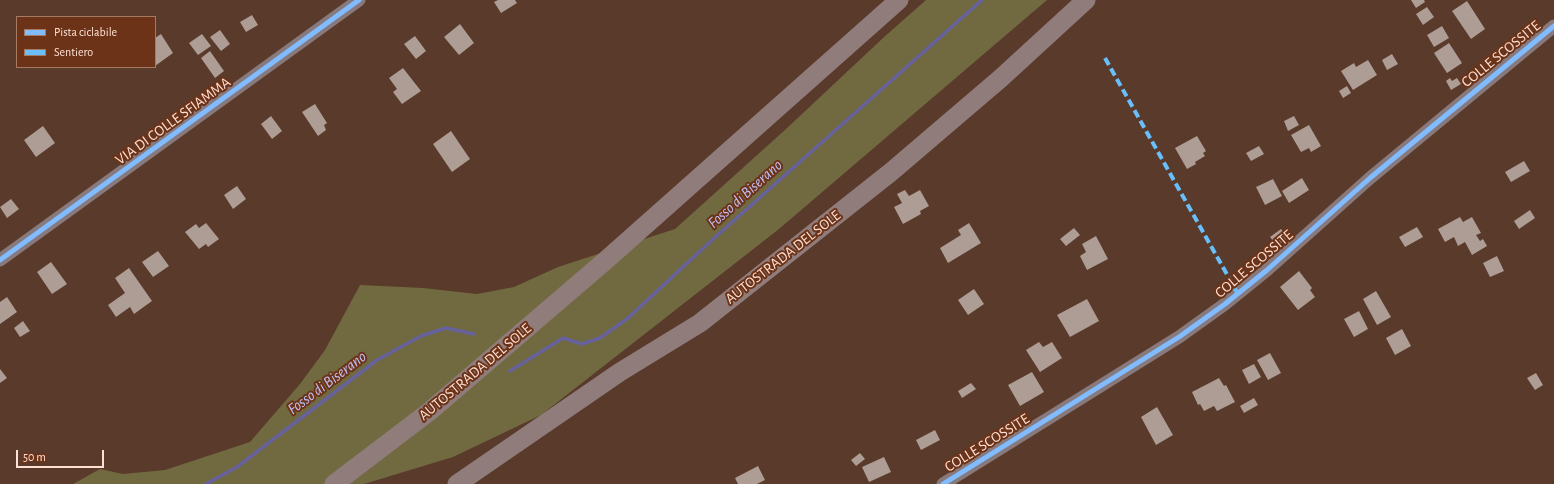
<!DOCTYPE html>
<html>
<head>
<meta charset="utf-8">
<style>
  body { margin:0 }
  #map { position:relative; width:1554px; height:484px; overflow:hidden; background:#593a2b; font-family:"Alegreya Sans",sans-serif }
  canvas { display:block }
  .legend { position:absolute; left:16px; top:16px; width:140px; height:52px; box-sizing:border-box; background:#6c3318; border:1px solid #a67963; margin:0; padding:5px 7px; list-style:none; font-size:12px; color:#fee1d4 }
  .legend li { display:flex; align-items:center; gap:8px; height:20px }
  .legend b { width:20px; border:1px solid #a67963 }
  .scale { position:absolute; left:16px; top:450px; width:88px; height:18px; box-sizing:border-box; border:2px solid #fee1d4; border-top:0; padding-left:5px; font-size:12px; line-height:14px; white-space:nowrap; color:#fee1d4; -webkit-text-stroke:3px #6c3318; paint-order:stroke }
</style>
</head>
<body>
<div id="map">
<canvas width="1554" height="484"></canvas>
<ul class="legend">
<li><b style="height:5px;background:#80bcff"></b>Pista ciclabile</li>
<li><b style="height:5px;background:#69befc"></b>Sentiero</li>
</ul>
<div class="scale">50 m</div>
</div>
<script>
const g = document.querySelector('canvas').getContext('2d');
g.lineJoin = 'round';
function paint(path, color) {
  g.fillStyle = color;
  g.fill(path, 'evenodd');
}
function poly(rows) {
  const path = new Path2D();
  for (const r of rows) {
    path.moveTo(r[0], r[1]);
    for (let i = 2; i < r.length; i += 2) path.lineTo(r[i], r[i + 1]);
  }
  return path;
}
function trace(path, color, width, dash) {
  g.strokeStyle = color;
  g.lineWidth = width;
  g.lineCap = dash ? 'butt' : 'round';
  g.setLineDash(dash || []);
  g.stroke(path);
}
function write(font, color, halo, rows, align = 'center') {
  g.font = font + ' "Alegreya Sans",sans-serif';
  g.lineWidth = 4;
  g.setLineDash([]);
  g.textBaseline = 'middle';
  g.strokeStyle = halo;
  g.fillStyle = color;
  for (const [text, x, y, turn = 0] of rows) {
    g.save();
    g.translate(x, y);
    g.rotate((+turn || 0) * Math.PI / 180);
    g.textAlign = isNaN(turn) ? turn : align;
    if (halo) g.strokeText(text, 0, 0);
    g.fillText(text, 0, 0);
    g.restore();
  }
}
paint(poly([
  [926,0,1047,0,779,229,541,415,453,457,364,484,73,484,100,469,123,474,165,470,250,442,300,384,325,350,360,285,423,288,477,294,514,287,558,267,675,229,786,129,883,38]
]), '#716a41');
trace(poly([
  [510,371,563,338,582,344,600,338,628,318,712,240,982,0],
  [206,484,237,467,377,360,421,336,446,328,474,334]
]), '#67629b', 3.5);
paint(poly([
  [498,0,515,0,517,3,501,13,494,2],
  [1411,0,1424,0,1425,2,1416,8],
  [1467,1,1485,29,1471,39,1452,11],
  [1427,7,1434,17,1423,25,1416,14],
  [252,15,258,25,246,32,240,22],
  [460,24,474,43,459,55,444,37],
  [1442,26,1449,38,1434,47,1427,35],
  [220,30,230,44,221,51,210,37],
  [161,34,173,53,155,66,155,38],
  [202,34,211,46,198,55,189,43],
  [415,36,426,51,416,59,404,44],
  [1449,43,1462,63,1447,73,1434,53],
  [210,51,224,71,215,78,201,58],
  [1392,54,1398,64,1387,70,1382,60],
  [1368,60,1377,75,1353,90,1341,71,1354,63,1356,67],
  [403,68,421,91,402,104,393,92,397,89,389,78],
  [1450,78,1452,81,1457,78,1461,84,1451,90,1446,81],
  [1347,86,1351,93,1343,98,1339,91],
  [315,104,327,123,324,125,326,130,318,136,302,112],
  [271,116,282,131,272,139,261,124],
  [1294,116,1299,125,1288,131,1284,121],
  [1309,125,1321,146,1311,152,1309,148,1301,152,1291,135],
  [43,126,55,143,36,157,24,140],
  [451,131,470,159,452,172,433,144],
  [1197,136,1206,151,1203,153,1205,156,1195,162,1196,164,1187,169,1175,148],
  [1259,146,1264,154,1251,161,1246,153],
  [1524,161,1530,171,1511,182,1505,172],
  [1302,178,1309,190,1289,203,1282,191],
  [1273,179,1282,196,1265,205,1256,187],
  [237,186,246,199,233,209,224,195],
  [905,190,909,196,920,190,929,206,920,211,921,214,903,224,894,207,902,203,897,194],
  [11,199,19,209,7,218,0,207],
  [1530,210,1535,218,1519,229,1514,221],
  [1460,217,1463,222,1472,217,1481,233,1476,235,1480,241,1483,239,1487,246,1472,255,1465,242,1458,246,1454,237,1445,242,1438,229],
  [206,223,219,239,208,247,206,244,199,249,185,232,196,224,199,228],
  [969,223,981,243,948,263,940,248,961,235,958,230],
  [1417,227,1423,237,1405,247,1399,237],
  [1074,228,1080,235,1066,246,1060,239],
  [1281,229,1288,238,1277,246,1270,237],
  [1096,236,1108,259,1087,270,1080,256,1086,252,1082,244],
  [158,251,169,266,153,277,142,262],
  [1497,256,1504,271,1490,277,1483,263],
  [51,262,67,284,52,294,37,272],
  [129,268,152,301,134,314,130,307,116,317,108,305,125,293,115,278],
  [1299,271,1312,288,1310,290,1315,297,1298,310,1280,287],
  [974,289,984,304,968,315,958,300],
  [1376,291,1391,317,1377,325,1363,299],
  [7,297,17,312,0,324,0,302],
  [1087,299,1099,321,1070,337,1057,315],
  [1359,311,1368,329,1354,337,1344,319],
  [23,321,30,331,20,337,14,328],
  [1402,329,1411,346,1395,355,1386,338],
  [1039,342,1043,347,1052,342,1062,358,1040,372,1026,350],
  [1270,353,1281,373,1268,380,1257,360],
  [1254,364,1261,377,1249,384,1242,370],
  [0,369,7,378,0,383],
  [1032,372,1044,392,1020,406,1008,385],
  [1536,373,1543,385,1535,390,1527,378],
  [1219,378,1224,386,1226,385,1235,402,1217,411,1214,406,1204,411,1200,404,1198,405,1192,392],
  [971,383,976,389,962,398,958,391],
  [1254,398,1258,405,1244,413,1240,406],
  [1157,407,1173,435,1156,445,1141,417],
  [935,430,940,440,921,450,916,440],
  [860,453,865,459,856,466,851,460],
  [884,457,891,472,869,482,862,467],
  [758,466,765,480,757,484,738,484,735,478]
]), '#ad9d94');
trace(poly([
  [0,260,359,0],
  [943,484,1179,337,1225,304,1267,270,1370,178,1554,26]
]), '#87797c', 13);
trace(poly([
  [334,484,430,411,605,261,899,0],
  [457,484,620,372,700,323,891,172,1001,78,1086,0]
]), '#907c7b', 19);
trace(poly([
  [1105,58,1238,294]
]), '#69befc', 4, [8, 4]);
trace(poly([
  [0,260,359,0],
  [943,484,1179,337,1225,304,1267,270,1370,178,1554,26]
]), '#80bcff', 5);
write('15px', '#fee1d4', '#6c3318', [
  ["COLLE SCOSSITE",1501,54,-39],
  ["VIA DI COLLE SFIAMMA",173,121,-36],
  ["AUTOSTRADA DEL SOLE",783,257,-38],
  ["COLLE SCOSSITE",1254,264,-40],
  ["AUTOSTRADA DEL SOLE",475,372,-40],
  ["COLLE SCOSSITE",987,443,-32]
]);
write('italic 16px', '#c1c1f9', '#6c3318', [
  ["Fosso di Biserano",745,194,-42],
  ["Fosso di Biserano",327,383,-37]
]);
</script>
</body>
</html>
